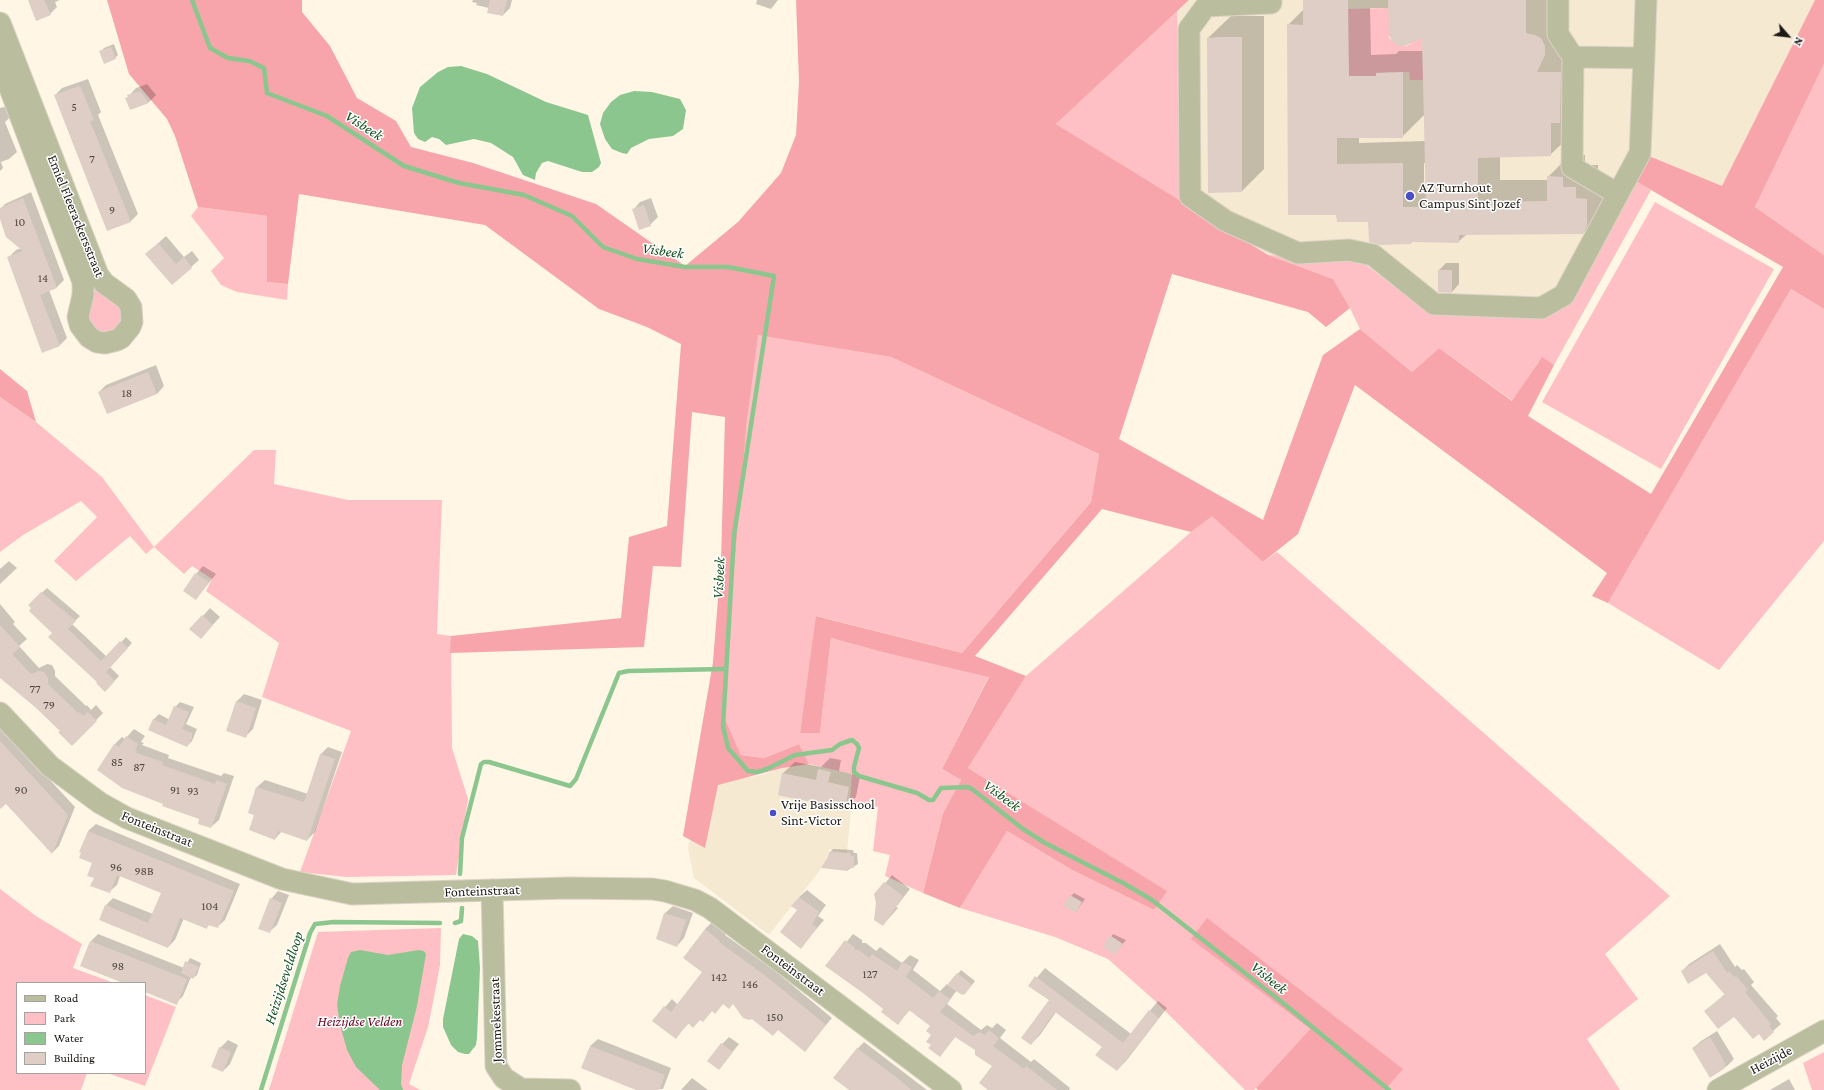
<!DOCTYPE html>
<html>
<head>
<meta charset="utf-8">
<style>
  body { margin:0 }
  #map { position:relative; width:1824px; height:1090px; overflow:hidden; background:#fff6e6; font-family:"Crimson Pro",serif }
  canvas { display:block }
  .legend { position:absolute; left:16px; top:982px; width:130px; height:92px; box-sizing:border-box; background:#fff; border:1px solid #a5a3a1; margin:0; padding:5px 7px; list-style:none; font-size:12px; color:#1d1914 }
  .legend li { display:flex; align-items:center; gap:8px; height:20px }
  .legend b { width:20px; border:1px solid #a5a3a1 }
  .north { position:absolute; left:1768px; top:16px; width:40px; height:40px; -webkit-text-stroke:3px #fff; paint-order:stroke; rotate:118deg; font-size:11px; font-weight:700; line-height:16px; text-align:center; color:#1d1914 }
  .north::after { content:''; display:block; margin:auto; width:14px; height:18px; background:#1d1914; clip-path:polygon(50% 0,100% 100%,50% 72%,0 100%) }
</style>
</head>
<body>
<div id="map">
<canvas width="1824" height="1090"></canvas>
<ul class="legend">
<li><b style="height:5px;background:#babe9e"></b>Road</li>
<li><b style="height:11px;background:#fec0c4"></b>Park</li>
<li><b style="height:11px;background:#8cc68f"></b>Water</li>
<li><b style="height:11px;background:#dfcec5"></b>Building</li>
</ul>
<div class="north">N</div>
</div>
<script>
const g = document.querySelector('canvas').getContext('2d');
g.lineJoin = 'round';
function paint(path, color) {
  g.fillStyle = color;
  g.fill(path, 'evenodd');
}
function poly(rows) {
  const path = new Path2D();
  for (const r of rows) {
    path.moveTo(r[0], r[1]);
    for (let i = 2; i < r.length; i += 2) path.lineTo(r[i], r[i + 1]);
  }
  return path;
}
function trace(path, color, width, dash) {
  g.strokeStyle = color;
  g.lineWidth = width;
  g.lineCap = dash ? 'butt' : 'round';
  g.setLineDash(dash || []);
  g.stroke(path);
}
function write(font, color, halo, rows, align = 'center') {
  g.font = font + ' "Crimson Pro",serif';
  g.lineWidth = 3;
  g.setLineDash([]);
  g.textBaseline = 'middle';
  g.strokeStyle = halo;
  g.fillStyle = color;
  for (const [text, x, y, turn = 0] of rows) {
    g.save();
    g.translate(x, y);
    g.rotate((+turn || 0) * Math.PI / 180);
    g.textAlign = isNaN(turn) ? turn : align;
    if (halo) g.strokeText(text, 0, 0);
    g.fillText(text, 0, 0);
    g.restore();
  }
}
paint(poly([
  [1189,0,1815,0,1722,187,1649,156,1635,180,1651,190,1554,365,1360,329,1350,308,1333,279,1268,255,1056,124],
  [714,735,746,775,751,777,766,774,792,760,849,772,854,777,847,853,829,849,828,860,769,935,694,878,688,848]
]), '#f6e9d2');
paint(poly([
  [1389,8,1389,38,1396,44,1407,46,1413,42,1422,32,1423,73,1425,80,1410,80,1409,72,1376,73,1376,76,1337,76,1348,25,1348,9],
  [1177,11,1181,202,1056,124],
  [1824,64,1824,255,1755,207],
  [1634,180,1651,190,1554,365,1541,358,1513,401,1439,348,1412,372,1360,329,1350,308,1333,279,1268,255,1361,261,1430,314,1547,315],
  [1655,202,1774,269,1661,469,1542,402],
  [198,207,267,216,267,282,288,284,287,300,237,292,221,285,211,271,224,258,191,216],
  [94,280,126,313,116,334,93,333,84,311],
  [1791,289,1824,309,1824,541,1719,670,1608,603],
  [757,334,891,357,1099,454,1091,502,962,653,817,616,800,733,820,733,831,638,882,652,989,676,942,769,961,780,943,813,923,893,885,876,890,855,873,851,878,807,850,802,852,774,809,764,799,744,764,758,741,755,722,712,747,421],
  [0,397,36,422,102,477,154,547,254,450,276,450,274,484,348,500,442,500,437,634,451,636,452,748,468,799,456,875,347,877,300,872,351,731,262,697,279,643,206,591,212,579,192,566,184,574,154,547,146,554,130,536,76,581,54,561,97,517,81,501,23,535,0,552],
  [1212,515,1263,562,1277,552,1670,896,1605,954,1638,999,1587,1039,1620,1090,1385,1090,1402,1069,1192,939,1310,1029,1256,1088,1254,1090,1245,1090,1154,1000,1108,959,1055,937,960,908,1007,831,1072,870,1154,910,1166,891,968,768,1026,676,1191,532],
  [0,889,36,916,82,944,73,968,114,983,17,983,17,1073,87,1073,81,1090,0,1090],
  [441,928,440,965,434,997,428,1027,409,1084,420,1090,269,1090,318,932],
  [145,995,176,1007,145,1086,107,1073,145,1073],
  [1824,1052,1824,1090,1812,1090,1803,1063]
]), '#fec0c4');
paint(poly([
  [107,0,302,0,302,12,330,46,357,98,396,121,411,147,473,163,596,204,685,266,738,222,781,173,796,135,799,82,796,0,1189,0,1056,124,1268,255,1333,279,1350,308,1326,327,1308,312,1172,274,1119,439,1263,520,1323,355,1360,329,1412,372,1439,348,1512,401,1542,357,1554,365,1528,416,1651,494,1783,267,1634,180,1649,156,1722,186,1815,0,1824,0,1824,64,1755,207,1824,255,1824,309,1791,289,1608,603,1592,596,1607,573,1355,385,1298,534,1263,562,1212,516,1191,532,1102,509,975,656,1026,676,968,768,1167,891,1154,910,1072,870,1007,831,960,908,923,893,943,813,961,780,942,769,989,677,882,652,831,638,820,733,800,733,816,616,962,653,1091,502,1099,454,891,357,758,335,747,421,722,712,741,755,764,758,799,744,809,764,782,768,718,785,705,848,683,836,713,662,721,561,725,417,692,412,681,567,653,566,644,647,450,653,451,636,621,618,629,537,667,526,681,344,647,327,599,309,485,225,299,194,288,284,267,282,267,216,198,207,175,136,167,119,129,74],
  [0,369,27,391,36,422,0,397],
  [1207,918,1403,1069,1385,1090,1258,1090,1256,1088,1310,1029,1191,939]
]), '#f7a5ab');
paint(poly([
  [461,66,487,74,546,102,588,115,601,163,599,167,592,172,582,172,548,161,542,163,536,173,535,180,523,175,513,157,491,143,474,139,446,145,439,139,432,137,425,142,418,139,414,133,412,108,420,87,438,72,448,67],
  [634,91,652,92,680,99,686,110,683,129,673,136,649,139,631,148,627,154,622,153,612,149,605,139,600,124,603,113,611,102,620,95],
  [463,934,472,936,478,941,480,968,477,1038,476,1045,469,1054,465,1054,458,1052,451,1045,443,1027,443,1019,459,939],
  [360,950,388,955,419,950,424,951,426,954,417,1006,402,1065,401,1084,403,1090,380,1090,356,1067,347,1050,340,1025,337,1005,340,986,348,958,351,952]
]), '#8cc68f');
paint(poly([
  [29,0,60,0,55,2,57,7,50,14],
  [473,0,512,0,510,8,503,15,489,8,476,5,477,3,472,2],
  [757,0,778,0,771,9,756,4],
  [1304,0,1547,0,1547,11,1558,13,1558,50,1583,50,1573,133,1550,155,1500,156,1500,180,1548,180,1548,177,1570,155,1585,155,1585,165,1598,165,1598,176,1609,177,1605,211,1583,233,1467,234,1458,242,1413,241,1411,243,1369,221,1338,221,1288,25,1304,9],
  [1370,8,1390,8,1396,43,1406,45,1423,37,1424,51,1399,51,1396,54,1371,55],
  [1425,114,1426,141,1359,143,1359,137,1402,137],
  [1424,163,1426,163,1427,185,1424,185],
  [1231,16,1264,16,1264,169,1242,191,1208,38],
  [114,44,118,55,115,58,101,51,104,48],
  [88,79,101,112,98,115,138,214,130,222,55,95,62,88],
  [147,84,156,95,149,102,131,109,126,99,136,88],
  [8,106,12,116,5,122,17,152,9,159,1,162,3,168,0,171,0,108],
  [31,192,64,280,57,287,49,290,67,338,60,345,43,351,9,257,16,250,21,248,0,218,0,209,5,204],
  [651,198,658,217,650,225,633,210,640,202],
  [166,236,184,257,192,251,199,260,172,284,154,247],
  [1446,263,1459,263,1459,284,1452,292,1439,270],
  [156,365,164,386,157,394,99,392,106,385],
  [9,561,17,568,0,584,0,569],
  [203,566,216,574,196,599,196,574],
  [47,588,80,616,72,624,107,657,126,637,132,643,110,667,119,676,105,691,29,605],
  [0,604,15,622,13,624,27,639,19,646,39,668,47,664,52,665,55,671,55,676,86,706,87,705,91,710,96,705,103,713,72,745,61,731,36,706,0,677],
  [210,608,220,617,208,630,191,629],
  [244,694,262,700,253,729,245,737,237,701],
  [180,702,194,707,186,724,197,729,192,741,187,746,149,730,154,719,159,714,170,720,175,707],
  [0,726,75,807,59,846,52,853,6,802,0,808],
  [134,729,145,736,141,742,144,743,142,745,169,755,168,758,221,776,224,773,234,776,219,820,211,827,201,818,164,803,114,745,122,737,125,739],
  [328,747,342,752,315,832,307,840,282,831,275,839,256,814,257,787,265,780,308,794,320,755],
  [830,758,841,760,839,771,860,776,856,797,844,808,779,795,783,773,795,762,821,767],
  [96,824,240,884,225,920,217,927,210,924,207,927,184,918,175,940,168,947,106,905,113,898,153,914,162,892,120,876,117,885,109,892,95,878,88,831],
  [833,849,853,850,854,853,857,853,858,864,848,870,829,858,830,852],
  [892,875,910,889,896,907,898,908,883,925,875,895],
  [807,890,826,905,818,916,824,920,801,947,798,910,799,897],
  [278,891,289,895,277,925,269,932,271,899],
  [1074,893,1085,899,1076,912,1071,896],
  [673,906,693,913,684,938,677,946,665,913],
  [712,922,726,933,725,935,774,970,832,1018,805,1050,779,1029,733,1003,723,1004,715,1012,713,1010,703,1021,701,1019,689,1023,676,1037,654,1020,672,999,678,1005,703,972,705,929],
  [98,934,184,968,190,958,201,963,197,975,193,978,191,977,183,996,176,1003,145,991,145,983,126,983,91,941],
  [853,934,862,940,862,943,866,943,876,951,880,947,902,963,910,955,919,960,913,970,940,991,947,984,948,986,961,970,975,981,968,990,957,990,947,1004,981,1030,987,1025,992,1028,997,1023,1006,1030,1000,1038,1031,1062,1034,1059,1070,1088,1069,1090,989,1090,993,1066,976,1050,956,1036,940,1056,932,1045,931,1026,910,1010,898,1023,884,1009,864,992,827,966],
  [1113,934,1126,940,1115,954,1110,938],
  [1720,944,1735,967,1737,965,1742,970,1744,969,1754,982,1751,985,1778,1016,1776,1018,1781,1024,1764,1039,1759,1033,1734,1016,1705,1011,1725,994,1706,972,1682,971,1689,964],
  [1045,968,1131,1034,1158,1001,1167,1008,1126,1061,1117,1070,1103,1047,1056,1012,1040,1035,1031,1044,1050,1000,1030,986],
  [1717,1031,1734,1059,1727,1066,1710,1076,1693,1048,1701,1041],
  [729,1037,739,1044,719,1069,722,1044],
  [598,1039,671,1068,663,1089,639,1090,590,1046],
  [228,1040,238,1045,230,1064,223,1071,220,1048],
  [864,1042,927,1090,854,1090,857,1049],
  [692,1078,708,1090,681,1090],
  [1789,1079,1795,1090,1770,1090]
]), '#0003');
trace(poly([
  [192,0,210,48,228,58,249,61,264,68,267,93,327,116,404,166,459,183,524,195,572,216,603,247,637,259,685,267,728,267,774,276,734,535,723,726,728,748,748,771,757,772,767,769,795,755,832,750,840,744,852,740,857,744,859,748,854,767,854,772,859,776,917,793,929,800,933,800,941,788,968,787,972,789,1023,829,1045,843,1125,884,1152,900,1283,1003,1389,1090],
  [460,874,462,838,481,764,484,762,489,762,570,786,576,779,619,673,628,671,723,669],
  [455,923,461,921,462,908],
  [261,1090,310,933,315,924,334,922,440,923]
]), '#8cc68f', 4.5);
paint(poly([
  [28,0,44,0,51,15,36,21],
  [490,0,507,0,503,16,487,13],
  [1303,0,1348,0,1349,76,1376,76,1376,73,1403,72,1403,138,1337,138,1337,164,1403,163,1403,207,1426,207,1422,38,1404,46,1399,46,1392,41,1389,35,1388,0,1526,0,1526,33,1535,35,1541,38,1545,46,1545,55,1537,72,1561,72,1560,123,1551,123,1551,156,1478,158,1478,202,1547,201,1547,176,1563,177,1563,187,1576,187,1576,198,1587,199,1587,226,1583,234,1459,235,1459,243,1411,242,1411,244,1380,245,1369,242,1368,222,1337,222,1336,215,1288,215,1287,24,1303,25],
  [1221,37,1242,37,1242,192,1208,193,1207,38],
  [111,47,116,59,104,64,99,51],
  [80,86,94,120,90,121,131,222,107,231,54,95],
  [140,91,149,103,130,110,125,98,128,97,127,95],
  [23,198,57,288,40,295,60,346,42,353,7,257,23,251,6,237,0,219,0,208],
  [644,205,651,226,639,230,632,209],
  [158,243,176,264,184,257,192,268,172,285,145,254],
  [1438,270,1452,270,1452,293,1438,292],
  [148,372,157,394,107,414,98,392],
  [195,573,209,582,196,600,183,591],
  [41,592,76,621,68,629,101,661,120,641,128,648,106,672,115,681,105,692,96,683,97,682,48,637,52,633,29,611,31,608,28,605],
  [202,615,213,625,201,639,189,629],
  [0,625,20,647,12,654,31,674,39,671,44,672,48,678,48,684,78,713,79,712,83,716,88,712,97,721,72,746,58,732,60,731,35,707,0,678],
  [236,701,256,708,246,738,226,731],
  [174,706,189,712,182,729,192,733,192,738,187,747,148,730,153,719,166,725],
  [126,736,138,744,135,750,137,751,136,753,163,762,162,765,215,784,216,780,227,784,211,828,198,824,199,819,162,806,163,804,122,788,97,770,114,744,119,747],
  [0,741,68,815,52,854,6,804,0,809],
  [320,754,335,759,307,841,278,831,275,840,249,830,254,815,248,813,256,787,304,802],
  [818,769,831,772,828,782,849,787,845,809,778,795,782,773,816,780],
  [88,831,234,891,218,928,208,925,207,929,180,918,168,948,99,920,105,905,148,923,161,893,117,875,110,893,90,886,94,878,87,876,92,863,79,858,81,853,79,852],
  [829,852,850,853,851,856,854,856,854,868,848,868,848,871,821,868,828,857],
  [884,882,903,896,883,926,874,920,876,903,874,894],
  [1070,895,1082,902,1076,913,1063,906],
  [799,897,819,912,812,924,817,928,801,949,780,932,797,910,791,906],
  [270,898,282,903,270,933,258,929],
  [664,913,686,920,677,947,656,939],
  [705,929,720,941,719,942,767,977,826,1025,805,1052,778,1030,773,1036,752,1019,749,1020,743,1018,733,1004,729,1009,723,1004,715,1014,712,1011,703,1022,700,1020,693,1028,688,1023,676,1039,652,1021,664,1006,671,1012,702,972,683,958],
  [1111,936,1123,944,1115,955,1103,946,1109,937],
  [845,940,855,948,855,950,859,950,869,958,872,954,897,971,902,962,912,967,906,977,933,998,939,991,950,999,940,1012,973,1036,979,1032,985,1035,989,1030,999,1038,993,1046,1024,1069,1026,1066,1057,1090,988,1090,979,1083,992,1066,975,1055,975,1050,955,1037,940,1057,928,1048,931,1045,926,1042,931,1035,926,1031,930,1026,909,1010,898,1025,881,1012,883,1009,863,993,825,966],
  [90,941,187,979,177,1005,145,992,145,983,123,983,80,966],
  [1713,951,1727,973,1729,971,1734,977,1736,976,1748,990,1745,992,1771,1024,1769,1026,1774,1032,1764,1041,1759,1034,1753,1039,1734,1017,1718,1029,1704,1011,1725,995,1706,973,1688,984,1681,971],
  [185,961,199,967,193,979,181,973],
  [957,973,972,985,965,994,962,995,947,985],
  [1035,976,1123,1043,1149,1010,1159,1018,1117,1071,1095,1055,1102,1047,1055,1012,1031,1045,1021,1038,1049,1000,1028,986],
  [1710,1037,1725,1063,1725,1068,1710,1078,1692,1048],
  [721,1043,733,1052,719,1070,707,1061],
  [590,1046,665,1075,659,1090,636,1090,581,1068],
  [219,1047,231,1052,223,1072,211,1067],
  [857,1048,900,1080,911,1090,849,1090,833,1078]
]), '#dfcec5');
const minor = poly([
  [1271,0,1271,3,1206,6,1189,29,1190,196,1226,221,1298,253,1349,250,1373,255,1434,304,1541,308,1564,295,1618,194,1572,167,1573,57],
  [1558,0,1558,34,1573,57,1644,58,1646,0],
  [0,23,98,275,104,283,126,299,131,307,132,322,130,327,121,338,117,340,105,343,97,342,89,337,80,325,78,317,83,295,83,282,0,62],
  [1618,194,1640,153,1644,58],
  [0,713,50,766,100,803,127,818,282,879,352,894,568,888,652,889,665,891,695,900,710,908,951,1090],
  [492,890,496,1066,504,1078,521,1089,570,1090],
  [1718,1090,1824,1031]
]);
trace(minor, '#dbd3c4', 23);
trace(minor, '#babe9e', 21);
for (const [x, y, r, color] of [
  [1410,196,5,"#4a4dc3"],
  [773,813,4,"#4a4dc3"]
]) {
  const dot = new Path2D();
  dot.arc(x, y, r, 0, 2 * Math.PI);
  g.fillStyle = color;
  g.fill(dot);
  trace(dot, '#fff', 1.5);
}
write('12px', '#4e4640', null, [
  ["5",74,107],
  ["7",92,159],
  ["9",112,210],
  ["10",20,222],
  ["14",43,278],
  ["18",127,393],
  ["77",35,689],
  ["79",49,705],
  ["85",117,762],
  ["87",139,767],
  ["90",21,790],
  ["91",175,790],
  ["93",193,791],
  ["96",116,867],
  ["98B",144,871],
  ["104",210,906],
  ["98",118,966],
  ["127",870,974],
  ["142",719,977],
  ["146",750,984],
  ["150",775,1017]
]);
write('14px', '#1d1914', '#fff', [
  ["AZ Turnhout",1419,188],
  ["Campus Sint Jozef",1419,204],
  ["Vrije Basisschool",781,805],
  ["Sint-Victor",781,821]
], 'left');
write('14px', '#1d1914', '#fff', [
  ["Emiel Fleerackersstraat",76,216,68],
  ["Fonteinstraat",157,829,22],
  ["Fonteinstraat",482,891,-2],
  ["Fonteinstraat",793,970,37],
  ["Jommekestraat",496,1020,-92],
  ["Heizijde",1771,1060,-28]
]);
write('italic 14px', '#65021e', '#fff', [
  ["Heizijdse Velden",360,1022]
]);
write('italic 15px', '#15521f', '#fff', [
  ["Visbeek",364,126,33],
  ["Visbeek",663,251,8],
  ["Visbeek",719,578,-87],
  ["Visbeek",1002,796,36],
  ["Heizijdseveldloop",284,978,-72],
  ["Visbeek",1269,978,39]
]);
</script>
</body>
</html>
